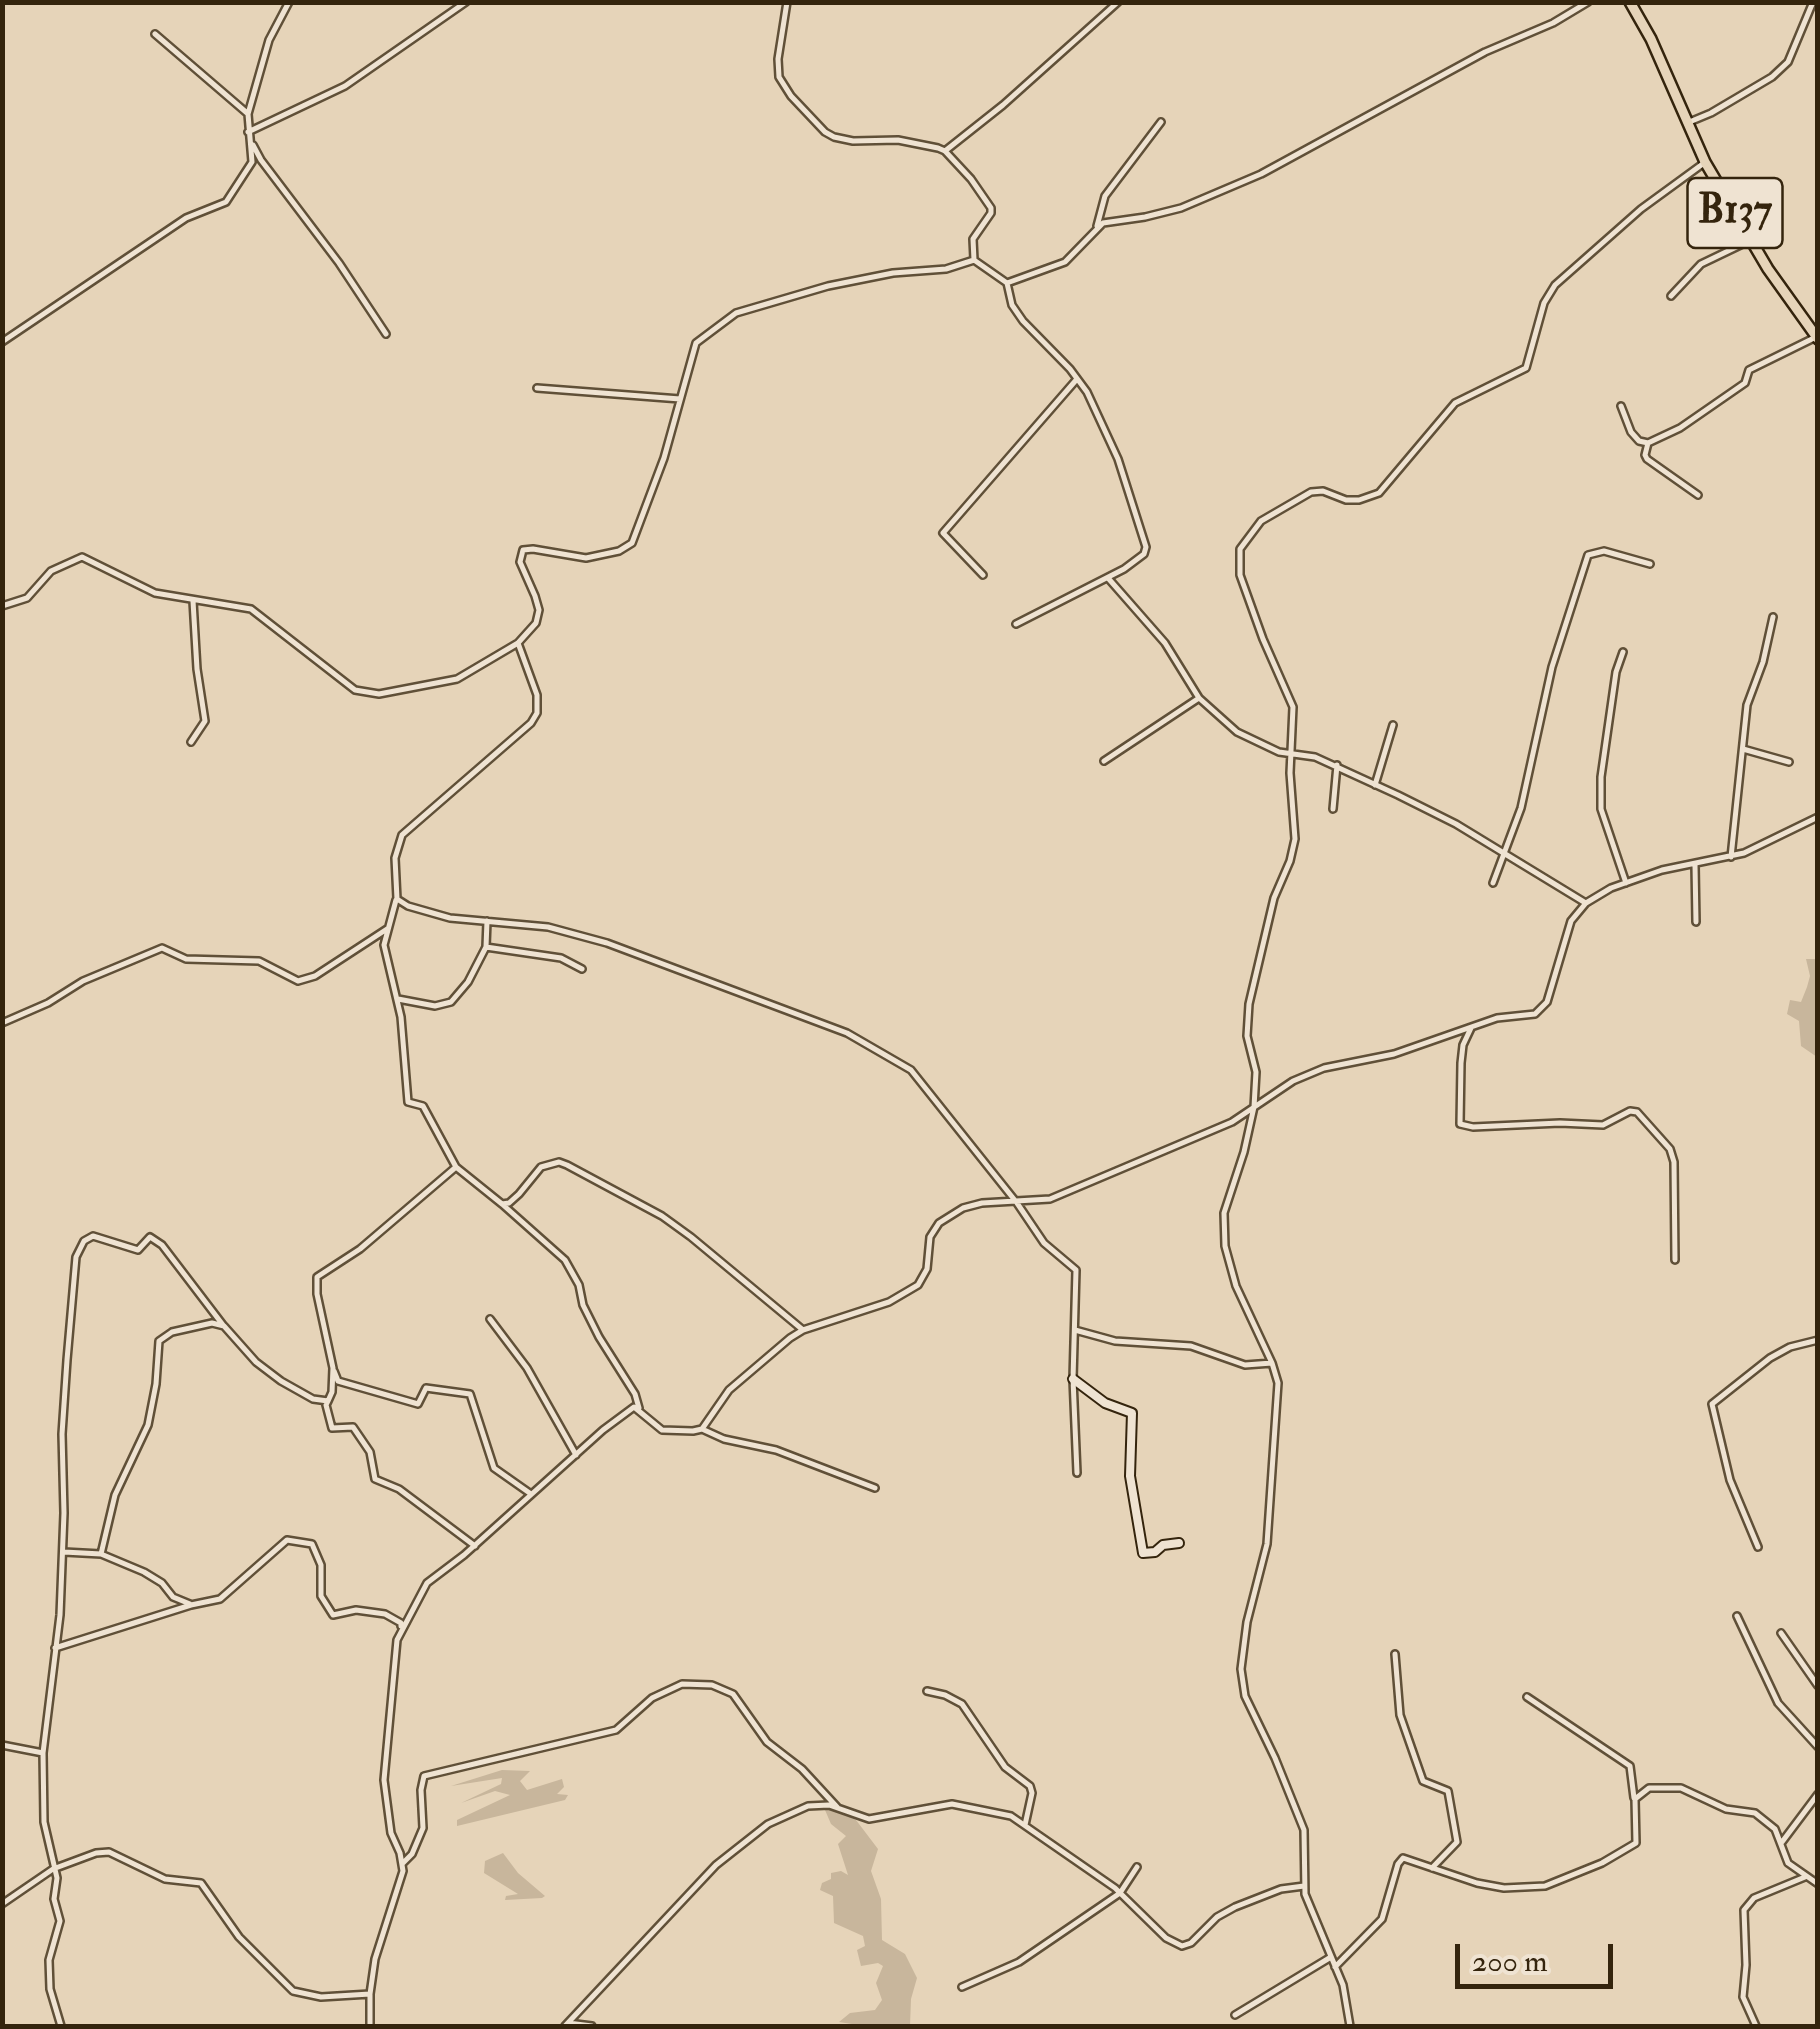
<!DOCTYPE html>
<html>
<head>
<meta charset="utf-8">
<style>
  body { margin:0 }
  #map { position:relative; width:1820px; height:2029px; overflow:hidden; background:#e6d4b9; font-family:"IM FELL Double Pica",serif }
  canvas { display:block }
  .frame { position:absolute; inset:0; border:5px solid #34240d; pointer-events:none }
  .scale { position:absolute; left:1455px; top:1944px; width:158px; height:45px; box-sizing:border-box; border:5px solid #34240d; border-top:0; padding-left:12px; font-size:30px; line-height:35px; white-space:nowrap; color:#34240d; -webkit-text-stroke:8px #efe3d2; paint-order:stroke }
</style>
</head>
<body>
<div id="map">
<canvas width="1820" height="2029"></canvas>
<div class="frame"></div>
<div class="scale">200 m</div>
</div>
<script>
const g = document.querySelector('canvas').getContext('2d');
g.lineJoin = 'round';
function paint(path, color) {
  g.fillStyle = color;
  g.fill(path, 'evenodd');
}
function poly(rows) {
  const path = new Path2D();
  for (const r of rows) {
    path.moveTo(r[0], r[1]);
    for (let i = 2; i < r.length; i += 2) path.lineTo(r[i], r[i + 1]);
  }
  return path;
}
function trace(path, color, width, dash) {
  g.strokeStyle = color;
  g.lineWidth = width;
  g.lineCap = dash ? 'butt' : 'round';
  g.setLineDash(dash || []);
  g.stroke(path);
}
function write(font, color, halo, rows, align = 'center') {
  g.font = font + ' "IM FELL Double Pica",serif';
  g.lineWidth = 10;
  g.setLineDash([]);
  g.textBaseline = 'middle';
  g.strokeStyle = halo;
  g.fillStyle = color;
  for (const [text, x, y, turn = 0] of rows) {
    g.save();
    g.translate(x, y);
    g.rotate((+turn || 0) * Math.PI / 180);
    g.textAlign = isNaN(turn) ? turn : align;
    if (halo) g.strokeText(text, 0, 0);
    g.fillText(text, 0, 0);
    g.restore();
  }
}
paint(poly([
  [1806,959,1817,959,1817,1057,1801,1046,1799,1021,1787,1014,1790,1000,1801,1002,1807,987,1810,976],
  [502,1770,530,1771,520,1781,527,1790,562,1779,564,1787,557,1794,568,1795,565,1800,457,1826,457,1820,510,1795,495,1791,461,1803,501,1784,502,1778,451,1786],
  [834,1809,856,1820,878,1849,871,1871,881,1899,882,1940,905,1954,917,1978,911,1999,910,2026,865,2026,839,2022,850,2013,875,2010,882,2000,876,1983,883,1966,878,1963,861,1966,857,1950,865,1946,863,1936,834,1923,833,1896,820,1890,822,1883,831,1879,831,1873,841,1871,848,1875,838,1844,846,1836,831,1824,825,1810],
  [503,1853,518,1873,545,1896,542,1898,505,1900,506,1896,518,1894,484,1873,485,1861]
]), '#c8b69c');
const street = poly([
  [787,2,778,59,779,77,791,96,825,132,834,137,853,141,898,140,938,148,945,151,971,179,991,208,991,213,973,239,974,260,1007,283,1012,305,1023,321,1070,369,1087,392,1118,459,1146,547,1144,554,1124,569,1016,624],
  [155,34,247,113],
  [1687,123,1711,113,1772,77,1788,62,1813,2],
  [248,132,345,86,466,2],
  [253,145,261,160,339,263,386,334],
  [945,151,1003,105,1118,2],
  [1097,226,1105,196,1161,122],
  [1007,283,1065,262,1103,223,1145,217,1181,208,1261,174,1485,52,1553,23,1588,2],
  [1671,296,1701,264,1751,240],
  [2,342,186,218,226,202,252,162,248,114,269,40,289,2],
  [537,388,680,399],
  [1621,406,1631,432,1639,441,1648,443],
  [1698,495,1647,459,1645,455,1648,443,1680,428,1745,383,1749,370,1816,337],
  [983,575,943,533,1077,379],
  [1108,578,1165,643,1199,698,1237,732,1279,752,1315,757,1398,795,1456,824,1584,902],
  [2,606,27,598,51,571,82,557,155,593,251,609,355,690,379,694,457,679,518,643,536,623,539,610,535,596,520,562,523,550,533,549,586,558,619,551,632,543,664,458,696,343,736,313,828,286,893,273,946,269,974,260],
  [518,643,537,695,537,713,531,723,402,835,395,858,397,899,408,906,450,918,548,927,607,943,847,1033,911,1070,1017,1203,1044,1243,1076,1270,1073,1379,1077,1473],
  [1623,652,1616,672,1601,777,1601,809,1626,883],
  [191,742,205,721,197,669,193,601],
  [1743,749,1789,762],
  [1104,761,1199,698],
  [1375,785,1393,725],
  [1333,809,1337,765],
  [1731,857,1747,705,1763,662,1773,617],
  [1695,865,1696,922],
  [1493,883,1521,808,1552,667,1588,555,1604,551,1650,564],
  [396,900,384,945,401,1017,408,1102,423,1106,456,1167,502,1204,509,1203,519,1194,541,1167,559,1162,567,1165,662,1216,691,1237,803,1330],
  [486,947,561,958,582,969],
  [398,999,435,1006,451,1002,468,982,486,947,487,921],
  [2,1023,48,1003,83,981,162,948,186,959,259,961,298,981,315,976,387,929],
  [1471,1028,1463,1045,1461,1063,1460,1124,1473,1127,1560,1123,1603,1125,1630,1111,1637,1112,1670,1149,1674,1162,1675,1260],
  [502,1204,565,1260,579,1285,583,1305,599,1337,635,1394,639,1408],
  [490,1319,527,1368,576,1455],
  [1075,1330,1115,1341,1191,1346,1245,1365,1272,1363],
  [334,1371,338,1381,418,1404,426,1388,470,1394,494,1468,531,1494],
  [328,1401,326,1405,332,1428,353,1427,370,1452,375,1479,399,1489,475,1546],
  [702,1429,724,1439,776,1450,875,1488],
  [1758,1547,1730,1480,1712,1404,1770,1358,1790,1347,1818,1340],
  [64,1552,101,1554,144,1572,162,1583,173,1597,190,1604],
  [101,1554,115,1495,148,1425,156,1384,159,1341,172,1332,212,1323,224,1326,256,1362,281,1381,313,1399,328,1401,332,1392,333,1368,317,1294,317,1277,360,1249,456,1167],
  [1737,1616,1778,1703,1818,1747],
  [1781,1633,1818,1686],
  [55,1648,191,1605,220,1599,287,1540,312,1544,321,1565,321,1596,333,1615,356,1610,385,1614,401,1623,401,1626],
  [1395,1654,1400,1715,1423,1781,1448,1791,1457,1842,1432,1868],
  [927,1691,945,1695,962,1704,1005,1767,1030,1786,1032,1793,1025,1825],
  [1527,1697,1630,1766,1634,1798],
  [2,1745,43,1753,44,1822,57,1878,54,1899,60,1921,49,1960,50,1989,61,2026],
  [43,1753,60,1615,64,1513,62,1434,67,1360,76,1257,84,1241,93,1236,138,1250,150,1237,162,1245,223,1325],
  [1782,1842,1818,1794],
  [403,1863,412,1854,423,1828,421,1790,424,1776,616,1730,652,1698,682,1684,712,1685,733,1694,767,1742,802,1769,837,1807],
  [2,1904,53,1869,96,1853,109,1852,165,1879,201,1883,239,1937,293,1991,321,1997,370,1994],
  [1335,1967,1382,1919,1398,1864,1403,1858,1477,1883,1504,1888,1545,1886,1602,1863,1636,1843,1635,1799,1649,1788,1681,1788,1726,1809,1755,1813,1775,1829,1788,1863,1818,1884],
  [962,1987,1019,1962,1120,1893,1137,1867],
  [1235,2015,1331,1957],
  [568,2023,592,2026],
  [370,2026,370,1994,375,1959,403,1871,400,1853,391,1833,384,1780,397,1640,427,1583,464,1555,603,1430,634,1407,662,1430,693,1431,702,1429,729,1390,790,1338,803,1330,889,1302,918,1285,927,1269,930,1237,939,1223,963,1208,982,1203,1050,1199,1232,1122,1293,1081,1324,1068,1394,1054,1497,1018,1535,1014,1547,1002,1571,921,1586,903,1611,888,1662,870,1744,853,1818,817],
  [565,2026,716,1865,768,1824,808,1806,829,1805,869,1819,952,1804,1011,1816,1115,1888,1166,1938,1182,1946,1191,1943,1217,1917,1235,1907,1281,1889,1304,1886],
  [1350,2026,1343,1985,1305,1894,1304,1830,1275,1758,1245,1696,1241,1669,1247,1622,1267,1544,1278,1383,1272,1363,1236,1286,1225,1246,1224,1213,1244,1152,1254,1107,1256,1072,1247,1036,1249,1004,1274,898,1290,861,1295,839,1290,773,1293,707,1263,639,1240,575,1240,549,1261,521,1311,492,1323,491,1346,500,1359,500,1379,493,1455,403,1526,368,1544,303,1555,285,1641,209,1704,163],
  [1756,2026,1743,1997,1746,1965,1744,1910,1754,1898,1805,1877]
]);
const secondary = poly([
  [1073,1379,1105,1403,1132,1413,1130,1476,1143,1553,1155,1552,1163,1545,1179,1543]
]);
const primary = poly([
  [1630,2,1651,39,1705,162,1768,269,1818,339]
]);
trace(street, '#605038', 10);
trace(secondary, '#34240d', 12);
trace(primary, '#34240d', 14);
trace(street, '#efe3d2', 5);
trace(secondary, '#efe3d2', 8);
trace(primary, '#e6d4b9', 9);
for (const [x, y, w] of [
  [1735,213,95]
]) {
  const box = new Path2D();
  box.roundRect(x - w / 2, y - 35, w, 70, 8);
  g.fillStyle = '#efe3d2';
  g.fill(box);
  trace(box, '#34240d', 2.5);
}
write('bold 40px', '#34240d', null, [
  ["B137",1735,213]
]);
</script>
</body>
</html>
